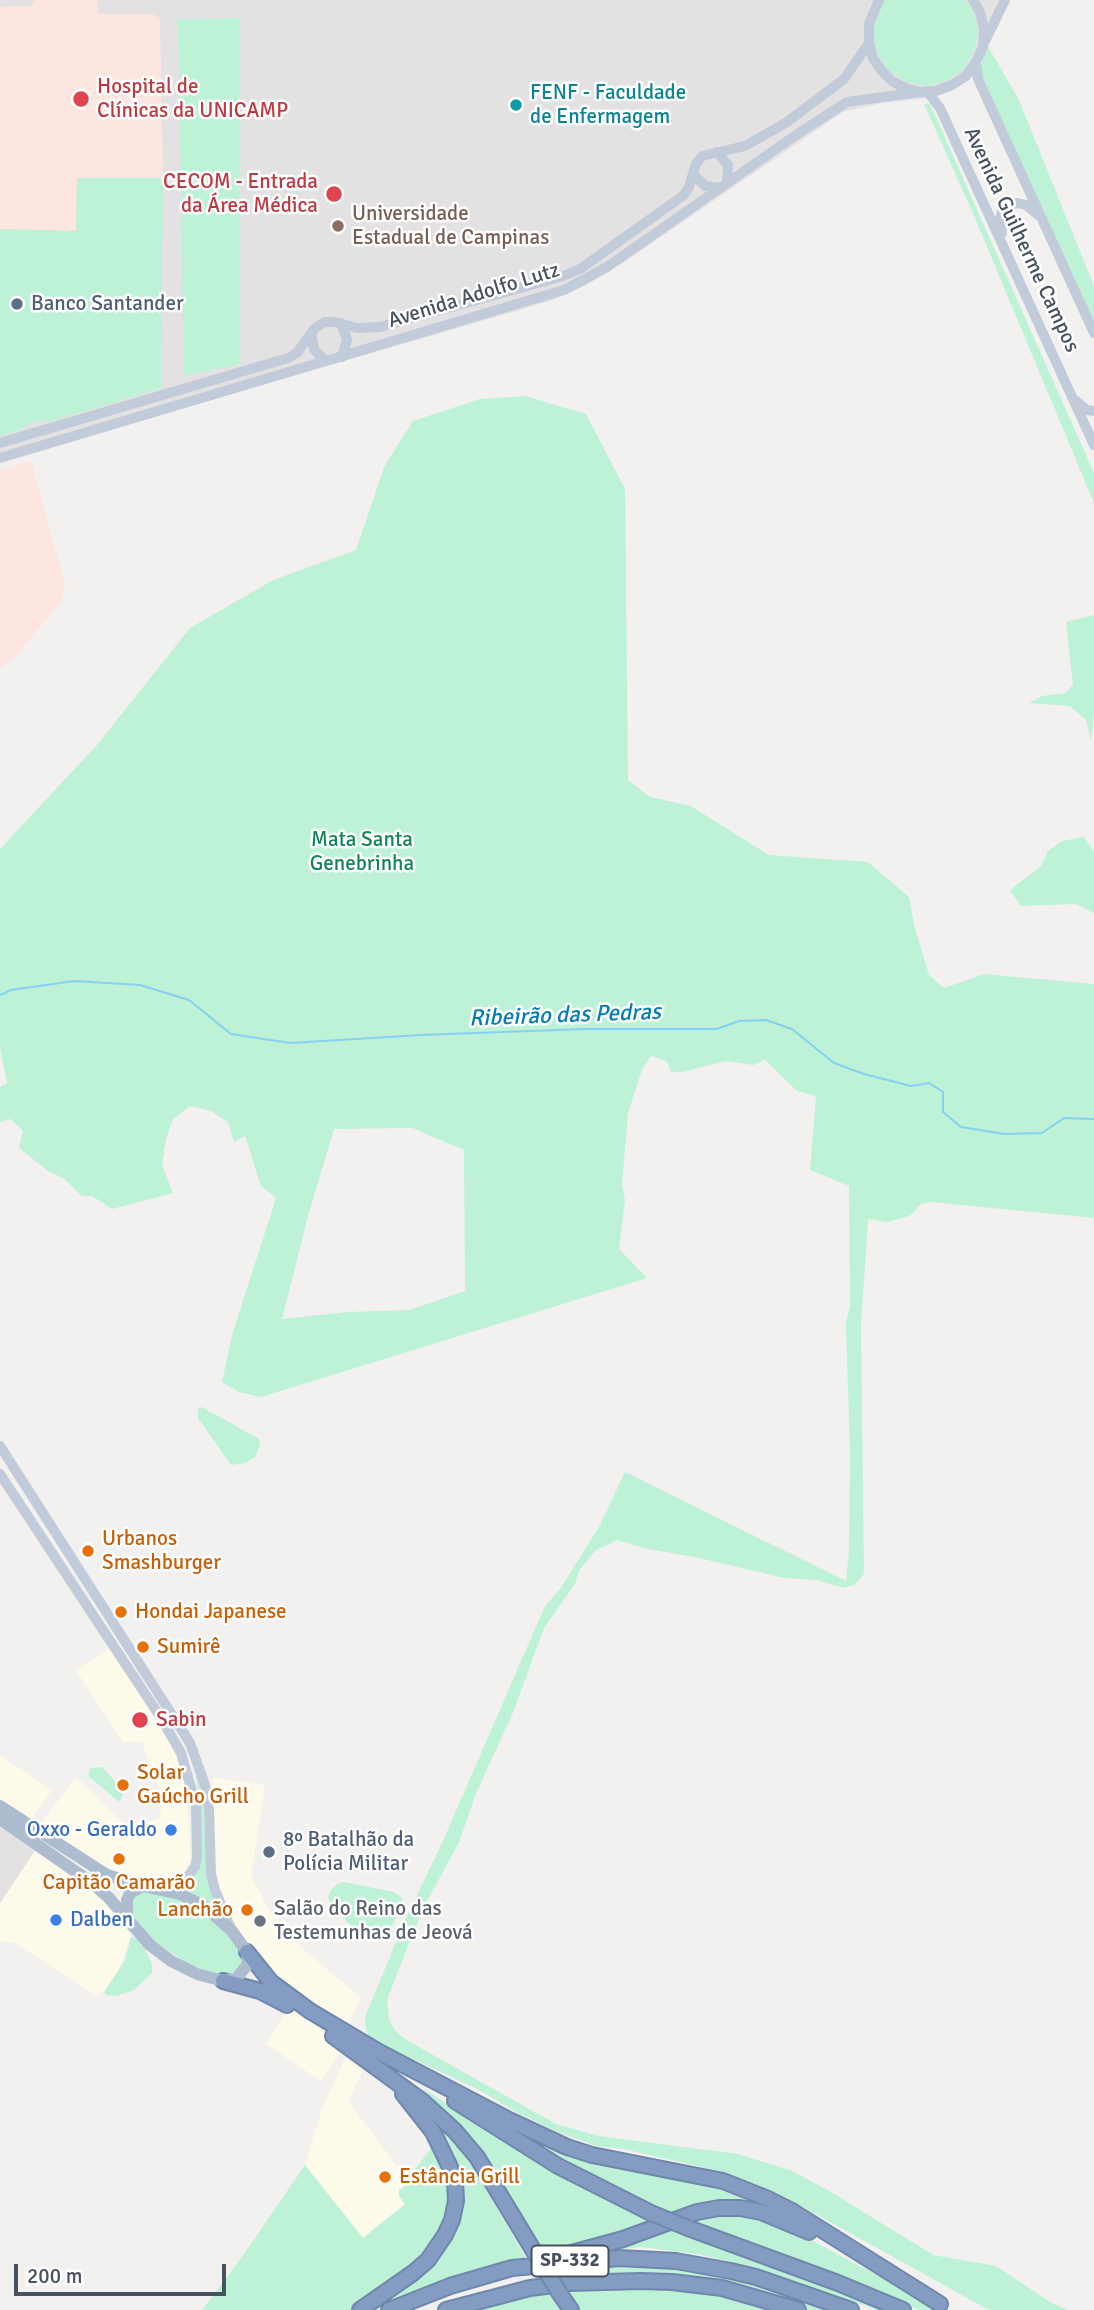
<!DOCTYPE html>
<html>
<head>
<meta charset="utf-8">
<style>
  body { margin:0 }
  #map { position:relative; width:1094px; height:2310px; overflow:hidden; background:#f3f0f0; font-family:Signika,sans-serif }
  canvas { display:block }
  .scale { position:absolute; left:14px; top:2264px; width:212px; height:32px; box-sizing:border-box; border:4px solid #47515f; border-top:0; padding-left:9px; font-size:21px; line-height:24px; white-space:nowrap; color:#47515f; -webkit-text-stroke:5px #fff; paint-order:stroke }
</style>
</head>
<body>
<div id="map">
<canvas width="1094" height="2310"></canvas>
<div class="scale">200 m</div>
</div>
<script>
const g = document.querySelector('canvas').getContext('2d');
g.lineJoin = 'round';
function paint(path, color) {
  g.fillStyle = color;
  g.fill(path, 'evenodd');
}
function poly(rows) {
  const path = new Path2D();
  for (const r of rows) {
    path.moveTo(r[0], r[1]);
    for (let i = 2; i < r.length; i += 2) path.lineTo(r[i], r[i + 1]);
  }
  return path;
}
function trace(path, color, width, dash) {
  g.strokeStyle = color;
  g.lineWidth = width;
  g.lineCap = dash ? 'butt' : 'round';
  g.setLineDash(dash || []);
  g.stroke(path);
}
function write(font, color, halo, rows, align = 'center') {
  g.font = font + ' Signika,sans-serif';
  g.lineWidth = 5;
  g.setLineDash([]);
  g.textBaseline = 'middle';
  g.strokeStyle = halo;
  g.fillStyle = color;
  for (const [text, x, y, turn = 0] of rows) {
    g.save();
    g.translate(x, y);
    g.rotate((+turn || 0) * Math.PI / 180);
    g.textAlign = isNaN(turn) ? turn : align;
    if (halo) g.strokeText(text, 0, 0);
    g.fillText(text, 0, 0);
    g.restore();
  }
}
paint(poly([
  [110,1648,171,1744,186,1782,191,1856,184,1877,171,1884,125,1876,98,1863,40,1825,76,1777,128,1828,160,1818,162,1797,142,1742,123,1742,76,1670],
  [0,1755,52,1790,29,1822,0,1804],
  [213,1778,265,1785,251,1876,267,1906,295,1942,361,1998,346,2030,271,1982,225,1912,209,1854],
  [36,1849,84,1883,119,1915,131,1937,118,1972,109,1987,96,1996,15,1943,0,1941,0,1903],
  [289,2008,345,2046,321,2081,266,2044],
  [347,2055,365,2067,348,2101,409,2182,399,2196,405,2204,363,2238,305,2165,322,2108]
]), '#fdfaea');
paint(poly([
  [0,0,1010,0,980,60,944,93,923,99,887,102,843,112,626,261,585,286,550,301,448,331,0,461],
  [0,1824,36,1849,0,1903]
]), '#e4e1e2');
paint(poly([
  [34,0,97,0,98,14,153,14,160,21,163,178,77,178,76,231,0,229,0,7,33,6],
  [31,461,65,585,62,599,55,609,15,657,0,669,0,470]
]), '#fde6e0');
paint(poly([
  [885,0,966,0,973,11,978,31,974,51,964,69,947,81,927,86,907,82,890,72,878,55,873,35,874,25],
  [239,18,240,364,184,376,178,19],
  [986,43,1019,100,1094,286,1094,324,980,72],
  [924,104,930,104,1094,473,1094,503,972,211],
  [77,178,163,178,161,388,52,421,36,421,16,431,0,436,0,229,76,231],
  [525,396,586,414,625,489,628,780,650,797,691,806,769,855,868,862,909,897,914,925,929,975,944,988,984,974,1094,984,1094,1218,931,1202,921,1204,910,1216,887,1222,868,1219,861,1324,864,1574,854,1585,844,1588,816,1580,784,1578,695,1557,647,1549,617,1540,596,1550,579,1570,575,1584,544,1628,512,1715,477,1791,459,1842,423,1909,398,1971,387,2000,389,2019,396,2032,410,2042,556,2124,599,2136,738,2154,790,2170,833,2193,933,2255,996,2266,1050,2302,1068,2310,989,2310,785,2197,758,2185,702,2167,623,2149,596,2146,558,2132,518,2113,479,2090,377,2042,369,2036,366,2029,365,2017,406,1918,442,1843,545,1606,560,1589,599,1527,625,1472,846,1581,849,1550,850,1455,846,1321,850,1308,849,1186,810,1170,816,1096,797,1091,765,1060,753,1065,725,1061,683,1072,671,1072,667,1061,651,1056,642,1070,628,1113,622,1184,625,1201,619,1249,647,1278,261,1397,239,1392,222,1382,232,1335,276,1198,261,1186,245,1136,234,1142,228,1122,211,1111,190,1106,173,1119,166,1139,162,1165,173,1193,112,1209,92,1196,82,1196,63,1178,48,1171,19,1148,23,1131,11,1119,0,1122,0,1087,7,1083,0,1047,0,849,97,745,190,628,273,580,356,550,384,467,413,421,480,399],
  [412,1128,464,1150,465,1291,409,1310,348,1312,282,1319,308,1216,334,1129],
  [1094,615,1094,712,1091,741,1086,720,1070,706,1029,703,1042,696,1066,693,1073,684,1066,622],
  [1084,837,1094,851,1094,913,1076,904,1021,906,1010,890,1041,866,1048,851,1062,841],
  [202,1407,259,1439,260,1445,255,1457,245,1463,231,1465,198,1418,198,1409],
  [102,1767,113,1779,123,1794,119,1802,88,1776,91,1768],
  [196,1775,198,1775,203,1801,207,1882,222,1914,178,1889,191,1880,197,1871,199,1801],
  [344,1882,394,1892,401,1897,403,1903,387,1937,382,1941,374,1941,366,1937,352,1927,331,1905,328,1897,330,1891,337,1884],
  [144,1891,160,1892,193,1904,236,1940,244,1961,232,1975,223,1976,188,1964,154,1941,131,1915,132,1898],
  [131,1937,139,1940,144,1946,152,1965,152,1973,134,1990,116,1996,106,1995,104,1992,125,1960],
  [424,2089,506,2142,653,2223,578,2246,544,2254,511,2200,419,2095],
  [495,2118,532,2138,732,2189,788,2216,704,2204,673,2214,595,2175,535,2143],
  [436,2122,466,2156,526,2258,473,2270,369,2308,434,2260,460,2177,454,2155],
  [432,2147,441,2157,450,2189,443,2227,424,2257,353,2310,202,2310,239,2261,305,2165,363,2238,405,2204,399,2196,399,2190,409,2183,407,2180],
  [733,2212,781,2224,942,2310,919,2310,813,2264,687,2221],
  [671,2229,681,2234,888,2310,878,2310,749,2266,702,2255,643,2247,600,2251,642,2240],
  [593,2264,686,2267,767,2286,834,2310,809,2310,738,2289,562,2281,554,2268],
  [606,2287,660,2288,713,2295,770,2310,578,2310,566,2290],
  [548,2292,559,2310,473,2310,489,2306]
]), '#bdf2d7');
trace(poly([
  [0,995,11,990,74,981,140,985,189,1000,231,1034,290,1043,421,1035,585,1029,717,1029,739,1021,766,1020,792,1029,834,1063,864,1074,911,1086,929,1083,943,1092,943,1112,961,1127,1004,1134,1042,1133,1064,1118,1094,1119]
]), '#87d0f2', 2);
const motorway = poly([
  [247,1952,271,1982,310,2011,379,2052,509,2120,567,2147,592,2155,723,2181,766,2198,792,2211,940,2304],
  [223,1981,260,1991,287,2005],
  [333,2036,422,2101,455,2131,477,2157,535,2253],
  [455,2101,558,2166,651,2213],
  [688,2228,838,2283,903,2310],
  [564,2255,623,2239,697,2212,719,2208,740,2208,761,2212,809,2232],
  [560,2294,571,2310],
  [360,2310,413,2273,428,2260,445,2235,452,2220,456,2201,455,2181,449,2165,433,2132,403,2094],
  [389,2310,450,2286,512,2268,619,2258,676,2261,731,2271,756,2277,851,2310],
  [446,2310,530,2288,569,2283,641,2281,672,2282,722,2288,798,2310]
]);
trace(motorway, '#7087ad', 18);
trace(poly([
  [879,0,869,24,869,43,873,58,881,70,892,81,905,88,920,92,936,91,952,85,966,76,976,62,983,47,984,29,980,12,973,0],
  [985,41,1005,0],
  [976,62,978,79,1094,333],
  [927,91,940,108,1094,445],
  [717,152,728,165,727,183],
  [693,174,705,186,720,188],
  [1002,233,1000,220,1002,211,1009,205,1018,203,1026,205,1038,215],
  [341,323,347,340,342,357],
  [311,333,314,349,325,361],
  [1075,400,1087,410,1094,411],
  [0,443,288,358,297,353,315,328,325,322,335,322,357,328,380,327,563,276,580,269,684,195,689,187,696,164,702,156,745,146,787,122,844,79,869,43],
  [0,458,564,290,607,267,796,135,847,102,920,92],
  [0,1446,190,1743,205,1785,209,1809,211,1874,215,1890,232,1931],
  [0,1474,161,1718,181,1753,196,1805,197,1858,195,1867,183,1882,164,1889]
]), '#c2cbda', 10);
trace(poly([
  [0,1806,107,1875,143,1886,180,1894,204,1906,232,1931,247,1952,248,1964,236,1979,223,1981,197,1974,171,1961,150,1945,108,1897,92,1883,0,1819],
  [127,1917,127,1900,130,1893,143,1886]
]), '#aebcd0', 12);
trace(motorway, '#859cc2', 14);
const motorwayBridge = poly([
  [651,2213,688,2228],
  [535,2253,560,2294]
]);
trace(motorwayBridge, '#7087ad', 18, []);
trace(motorwayBridge, '#859cc2', 14);
for (const [x, y, r, color] of [
  [81,99,9,"#e0444e"],
  [516,105,7,"#0f9aa8"],
  [334,194,9,"#e0444e"],
  [338,226,7,"#8d6e63"],
  [17,304,7,"#5c6f8a"],
  [88,1551,7,"#e8710a"],
  [121,1612,7,"#e8710a"],
  [143,1647,7,"#e8710a"],
  [140,1720,9,"#e0444e"],
  [123,1785,7,"#e8710a"],
  [171,1830,7,"#3f7fe0"],
  [269,1852,7,"#5c6f8a"],
  [119,1859,7,"#e8710a"],
  [247,1910,7,"#e8710a"],
  [56,1920,7,"#3f7fe0"],
  [260,1921,7,"#6b7280"],
  [385,2177,7,"#e8710a"]
]) {
  const dot = new Path2D();
  dot.arc(x, y, r, 0, 2 * Math.PI);
  g.fillStyle = color;
  g.fill(dot);
  trace(dot, '#fff', 2.5);
}
for (const [x, y, w] of [
  [570,2261,77]
]) {
  const box = new Path2D();
  box.roundRect(x - w / 2, y - 15.5, w, 31, 5);
  g.fillStyle = '#fff';
  g.fill(box);
  trace(box, '#47515f', 2);
}
write('bold 19px', '#47515f', null, [
  ["SP-332",570,2261]
]);
write('21px', '#be3a42', '#fff', [
  ["Hospital de",97,87],
  ["Clínicas da UNICAMP",97,111],
  ["CECOM - Entrada",318,182,"right"],
  ["da Área Médica",318,206,"right"],
  ["Sabin",156,1720]
], 'left');
write('21px', '#0d838f', '#fff', [
  ["FENF - Faculdade",530,93],
  ["de Enfermagem",530,117]
], 'left');
write('21px', '#785e54', '#fff', [
  ["Universidade",352,214],
  ["Estadual de Campinas",352,238]
], 'left');
write('21px', '#47515f', '#fff', [
  ["Avenida Guilherme Campos",1021,240,65],
  ["Avenida Adolfo Lutz",474,296,-17]
]);
write('21px', '#4e5e75', '#fff', [
  ["Banco Santander",31,304],
  ["8º Batalhão da",283,1840],
  ["Polícia Militar",283,1864]
], 'left');
write('21px', '#128659', '#fff', [
  ["Mata Santa",362,840],
  ["Genebrinha",362,864]
]);
write('21px', '#c56008', '#fff', [
  ["Urbanos",102,1539],
  ["Smashburger",102,1563],
  ["Hondai Japanese",135,1612],
  ["Sumirê",157,1647],
  ["Solar",137,1773],
  ["Gaúcho Grill",137,1797],
  ["Capitão Camarão",119,1883,"center"],
  ["Lanchão",233,1910,"right"],
  ["Estância Grill",399,2177]
], 'left');
write('21px', '#366cbe', '#fff', [
  ["Oxxo - Geraldo",157,1830],
  ["Dalben",70,1920,"left"]
], 'right');
write('21px', '#5b616d', '#fff', [
  ["Salão do Reino das",274,1909],
  ["Testemunhas de Jeová",274,1933]
], 'left');
write('italic 23px', '#047cb5', '#fff', [
  ["Ribeirão das Pedras",565,1016,-2]
]);
</script>
</body>
</html>
